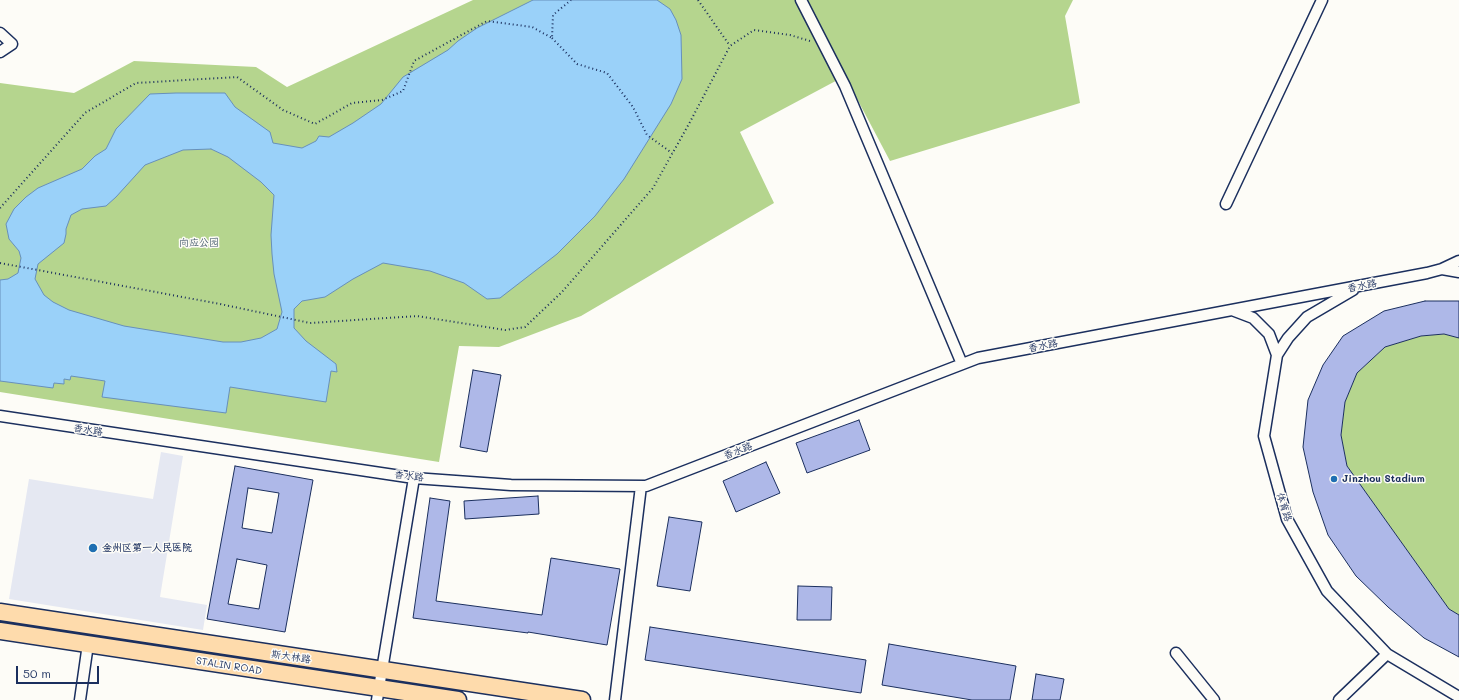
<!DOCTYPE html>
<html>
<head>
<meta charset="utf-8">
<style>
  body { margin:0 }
  #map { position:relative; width:1459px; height:700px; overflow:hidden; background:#fdfcf7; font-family:Mali,sans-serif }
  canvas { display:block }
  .scale { position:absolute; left:16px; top:666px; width:83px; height:18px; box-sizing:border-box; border:2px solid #1b2f5e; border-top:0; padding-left:5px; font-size:12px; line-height:14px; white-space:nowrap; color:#1b2f5e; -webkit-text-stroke:3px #fdfcf7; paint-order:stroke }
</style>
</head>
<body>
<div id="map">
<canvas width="1459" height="700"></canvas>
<div class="scale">50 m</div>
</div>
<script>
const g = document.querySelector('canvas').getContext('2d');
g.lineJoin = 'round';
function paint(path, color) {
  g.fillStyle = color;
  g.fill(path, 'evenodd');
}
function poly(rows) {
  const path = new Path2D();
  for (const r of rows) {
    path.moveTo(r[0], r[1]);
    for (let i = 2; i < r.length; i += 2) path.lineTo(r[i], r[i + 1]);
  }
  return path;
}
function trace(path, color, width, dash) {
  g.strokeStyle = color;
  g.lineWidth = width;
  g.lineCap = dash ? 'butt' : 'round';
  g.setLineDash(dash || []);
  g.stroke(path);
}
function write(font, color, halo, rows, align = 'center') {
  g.font = font + ' Mali,"LXGW WenKai TC",sans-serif';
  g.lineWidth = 3;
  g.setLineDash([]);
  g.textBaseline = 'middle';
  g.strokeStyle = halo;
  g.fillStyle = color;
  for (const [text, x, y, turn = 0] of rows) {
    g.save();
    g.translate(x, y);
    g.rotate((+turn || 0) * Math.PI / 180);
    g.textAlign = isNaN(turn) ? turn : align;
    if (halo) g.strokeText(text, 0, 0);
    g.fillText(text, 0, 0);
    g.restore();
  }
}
paint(poly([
  [161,452,183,456,160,597,207,605,203,630,9,599,29,479,153,499]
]), '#e5e8f2');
paint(poly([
  [473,0,1073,0,1065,16,1080,103,890,161,845,76,740,132,774,203,581,316,499,347,459,346,439,462,0,392,0,83,74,93,134,61,256,67,287,87],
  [1444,334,1459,338,1459,615,1449,609,1347,466,1341,435,1345,402,1357,373,1385,347,1421,336]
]), '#b5d58e');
const water = poly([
  [533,0,657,0,670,9,676,20,681,35,682,79,671,104,624,179,595,216,557,254,500,298,487,299,464,283,430,271,383,263,353,279,325,297,302,301,294,309,294,328,306,341,336,364,337,372,331,371,326,402,230,387,226,413,102,397,105,381,71,376,70,380,64,379,64,384,54,383,53,388,0,381,0,280,8,279,18,273,21,258,19,251,9,239,6,224,14,209,26,197,38,188,82,169,95,156,106,149,116,129,150,94,176,93,225,93,235,107,270,132,273,143,302,148,316,141,319,136,329,137,353,123,381,104,403,77,448,50,458,41,477,28,533,0],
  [211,149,228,157,261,182,274,195,271,235,272,254,274,274,282,312,277,329,261,338,241,342,223,342,124,326,69,310,53,302,44,295,35,279,38,264,64,243,66,234,66,229,71,215,82,209,106,206,116,197,145,165,183,150,211,149]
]);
paint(water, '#9ad1f9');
trace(water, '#6790bb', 1);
const building = poly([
  [1425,301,1459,301,1459,338,1444,334,1421,336,1385,347,1357,373,1345,402,1341,435,1347,466,1449,609,1459,615,1459,657,1424,638,1388,607,1356,576,1328,535,1313,492,1303,447,1308,400,1323,365,1343,336,1384,311,1425,301],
  [473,370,501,375,487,452,460,447,473,370],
  [859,420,870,450,807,473,796,443,859,420],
  [766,462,780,493,736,512,723,481,766,462],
  [235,466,313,480,285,632,207,619,235,466],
  [248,488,279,493,272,533,242,528,248,488],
  [237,559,267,565,259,609,228,604,237,559],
  [538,496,539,514,465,519,464,501,538,496],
  [430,498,450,501,436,601,542,615,551,558,620,569,607,645,528,632,528,633,413,618,430,498],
  [669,517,702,522,690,591,657,586,669,517],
  [798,586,832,587,831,620,797,620,798,586],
  [650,627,866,660,861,693,645,660,650,627],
  [889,644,1016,666,1010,700,972,700,882,685,889,644],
  [1036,674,1064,679,1060,700,1032,700,1036,674]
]);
paint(building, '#aeb8e8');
trace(building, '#1b2f5e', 1);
const minor = poly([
  [801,0,845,86,962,364],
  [0,33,12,44,0,52],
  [1226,204,1322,0],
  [1442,269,1459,272],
  [1353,290,1307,317,1288,338,1277,355,1264,436,1287,519,1327,591,1387,654,1459,697],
  [1232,310,1253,318,1269,334,1277,355],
  [0,416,414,478,511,485,646,486,978,358,1427,273,1442,269,1459,261],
  [1176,653,1214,700],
  [80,700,88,644],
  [377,700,414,478],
  [615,700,641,486],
  [1339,700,1387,654]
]);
const primary = poly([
  [0,612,582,700],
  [0,631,458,700]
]);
trace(minor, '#1b2f5e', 13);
trace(primary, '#1b2f5e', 19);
trace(poly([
  [698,0,730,46],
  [552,38,577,64,607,73,633,107,647,135,672,153],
  [0,208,85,113,136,83,237,77,283,110,315,124,352,103,382,100,403,91,414,61,487,21,532,27,552,38,553,15,571,0],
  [0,263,220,304,310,323,417,316,505,330,525,327,562,292,653,188,690,122,730,46,754,30,790,35,810,41]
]), '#1b2f5e', 2, [1, 3]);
trace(minor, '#fdfcf7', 10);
trace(primary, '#fedbac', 16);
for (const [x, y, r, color] of [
  [1334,479,4,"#1f6fb2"],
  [93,548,5,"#1f6fb2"]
]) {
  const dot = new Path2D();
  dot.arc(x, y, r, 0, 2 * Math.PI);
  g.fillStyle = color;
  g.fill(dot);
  trace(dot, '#fdfcf7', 1.5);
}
write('10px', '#42586a', '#fdfcf7', [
  ["向应公园",199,243]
]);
write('10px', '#1b2f5e', '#fdfcf7', [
  ["香水路",1362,286,-11],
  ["香水路",1043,346,-11],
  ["香水路",88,430,9],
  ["香水路",738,451,-21],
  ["香水路",409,476,7],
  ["体育路",1284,507,72],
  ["斯大林路",291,657,9],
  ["STALIN ROAD",229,666,9]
]);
write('bold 10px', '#1b2f5e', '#fdfcf7', [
  ["Jinzhou Stadium",1342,479],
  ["金州区第一人民医院",102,548]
], 'left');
</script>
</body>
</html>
